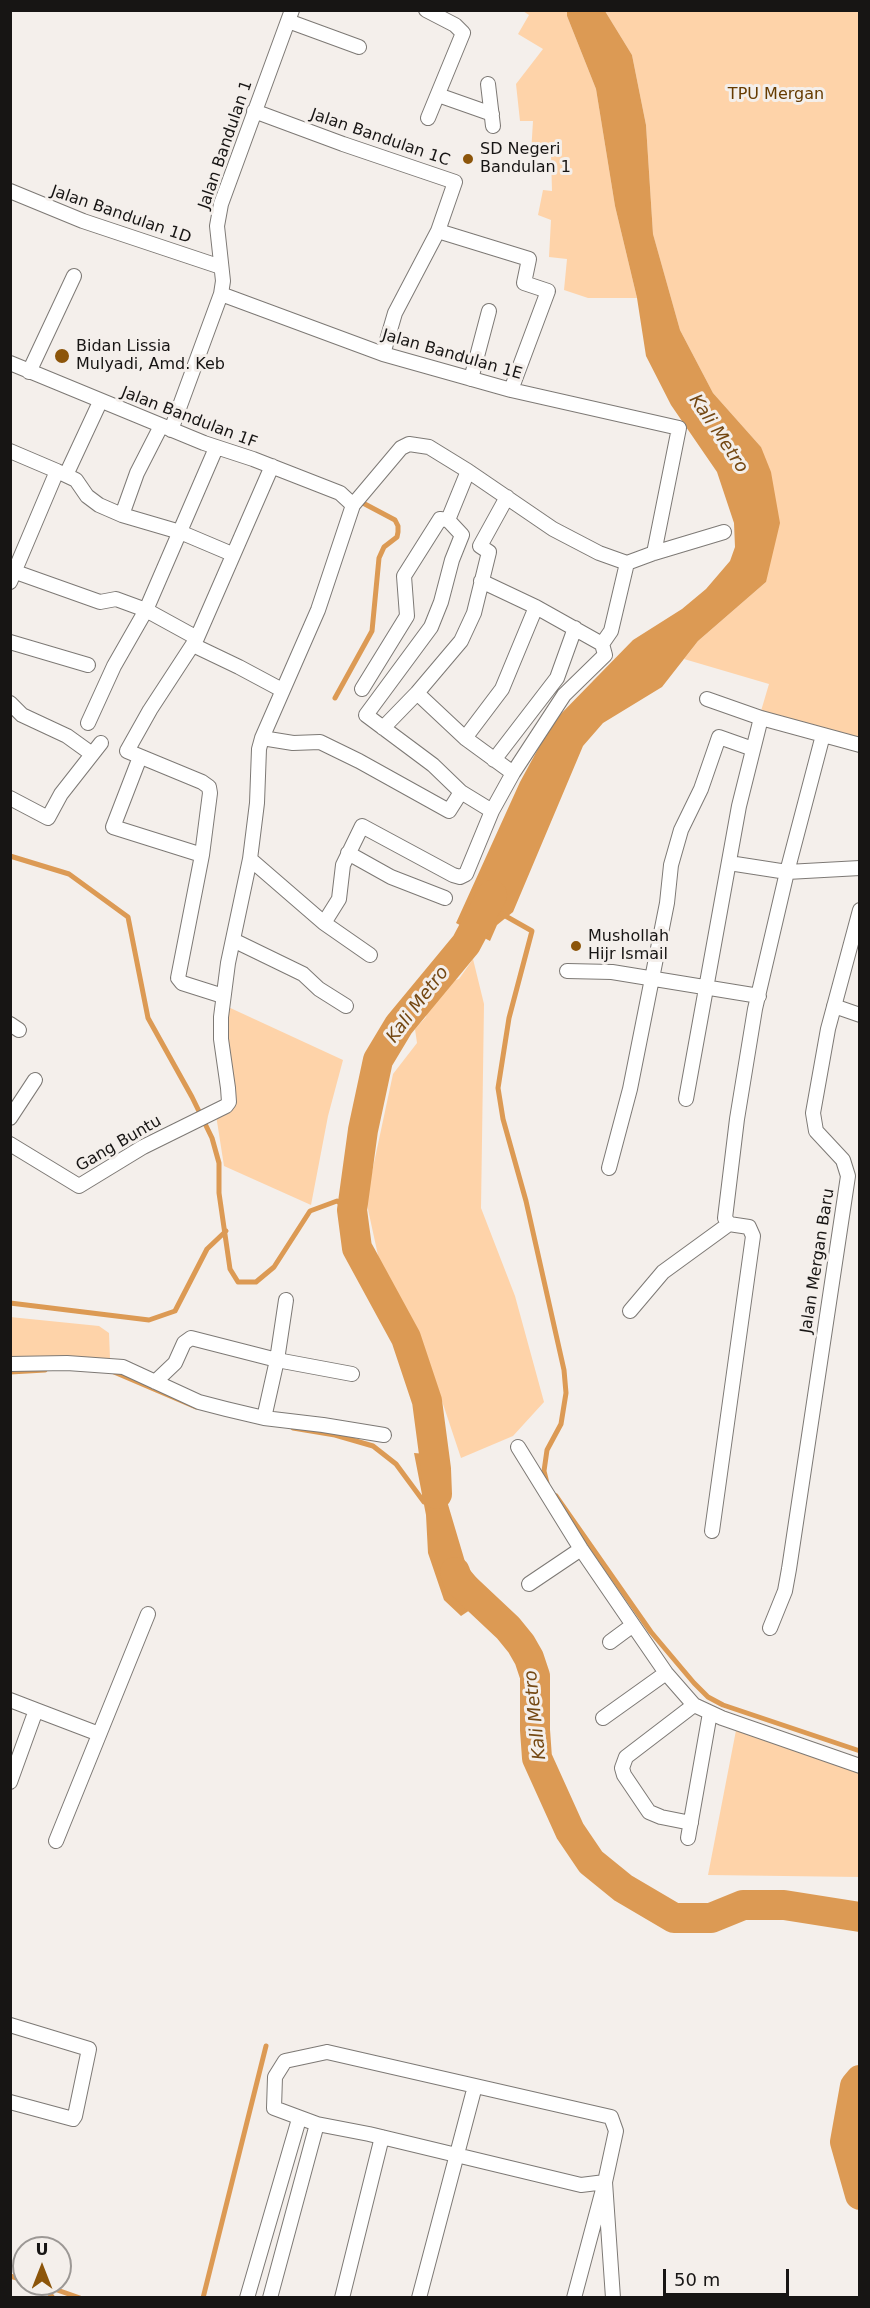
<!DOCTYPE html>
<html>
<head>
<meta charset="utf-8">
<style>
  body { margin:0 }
  #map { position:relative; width:870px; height:2308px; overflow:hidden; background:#f4efeb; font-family:"DejaVu Sans",sans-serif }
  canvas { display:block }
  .frame { position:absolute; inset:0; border:12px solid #171514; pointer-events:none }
  .north { position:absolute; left:12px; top:2236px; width:60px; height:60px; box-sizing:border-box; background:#f4efeb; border:2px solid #9c9895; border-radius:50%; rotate:0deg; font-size:16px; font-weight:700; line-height:24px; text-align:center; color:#171514 }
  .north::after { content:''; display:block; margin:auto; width:21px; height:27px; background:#8c550a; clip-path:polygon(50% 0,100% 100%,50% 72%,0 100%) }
  .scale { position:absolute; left:663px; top:2269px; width:126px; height:27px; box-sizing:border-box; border:3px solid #171514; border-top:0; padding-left:8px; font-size:18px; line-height:21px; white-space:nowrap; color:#171514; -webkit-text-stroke:4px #f4efeb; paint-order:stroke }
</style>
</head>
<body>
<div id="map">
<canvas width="870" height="2308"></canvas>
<div class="frame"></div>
<div class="north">U</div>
<div class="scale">50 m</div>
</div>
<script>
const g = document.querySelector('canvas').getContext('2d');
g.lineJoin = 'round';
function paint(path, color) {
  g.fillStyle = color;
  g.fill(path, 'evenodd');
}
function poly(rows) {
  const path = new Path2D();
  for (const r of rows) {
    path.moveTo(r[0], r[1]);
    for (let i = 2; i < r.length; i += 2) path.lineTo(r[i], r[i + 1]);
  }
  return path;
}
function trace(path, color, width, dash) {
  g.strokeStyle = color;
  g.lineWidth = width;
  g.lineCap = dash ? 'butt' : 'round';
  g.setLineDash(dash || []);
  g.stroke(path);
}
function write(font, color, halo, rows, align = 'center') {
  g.font = font + ' "DejaVu Sans",sans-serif';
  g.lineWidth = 6;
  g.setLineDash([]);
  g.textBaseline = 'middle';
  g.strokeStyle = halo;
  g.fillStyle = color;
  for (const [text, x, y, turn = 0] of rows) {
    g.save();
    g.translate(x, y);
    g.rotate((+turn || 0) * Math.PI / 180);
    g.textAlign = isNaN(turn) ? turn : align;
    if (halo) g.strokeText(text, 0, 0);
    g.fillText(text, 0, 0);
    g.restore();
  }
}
paint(poly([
  [523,11,567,11,567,16,596,89,615,206,637,298,588,298,564,290,567,259,549,257,551,220,538,215,543,190,552,191,551,156,531,154,533,121,520,121,516,84,543,49,518,34,529,15],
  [605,11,859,11,859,738,761,711,769,684,684,659,698,641,766,582,761,447,713,393,680,330,653,234,646,125,632,55],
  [473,959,484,1004,481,1208,515,1296,544,1402,513,1436,461,1458,422,1341,379,1260,366,1200,393,1074,417,1043,415,1029,426,1017,432,987,459,979],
  [226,1006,343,1060,328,1116,311,1205,224,1166,216,1115,230,1108],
  [10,1317,99,1326,109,1333,110,1358,11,1361],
  [738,1720,859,1760,859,1877,708,1875]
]), '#fed3a9');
paint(poly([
  [567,11,605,11,632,55,646,125,653,234,680,330,713,393,761,447,771,472,780,523,766,582,698,641,662,687,603,723,583,746,513,912,497,925,490,941,456,923,520,782,552,723,633,640,682,609,706,589,730,561,735,547,734,523,717,472,671,405,646,356,637,298,615,206,596,89,567,16],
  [414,1453,439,1455,444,1491,466,1565,491,1596,461,1616,444,1600,428,1553,426,1515]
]), '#dc9a54');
trace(poly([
  [335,698,372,631,379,558,384,547,397,537,398,532,398,526,395,520,361,502],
  [10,856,69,874,128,917,148,1018,192,1097,212,1138,219,1163,219,1193,230,1269,238,1282,256,1282,274,1267,310,1211,337,1201,352,1210],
  [502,914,532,931,509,1018,498,1088,503,1119,526,1201,564,1370,566,1393,561,1424,547,1450,544,1471,547,1483],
  [10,1303,149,1320,175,1311,207,1249,226,1231],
  [10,1372,45,1370],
  [114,1372,196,1407],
  [293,1428,335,1435,373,1446,396,1464,424,1502,430,1500],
  [556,1496,651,1632,694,1683,708,1697,723,1705,860,1751],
  [10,2276,24,2280],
  [43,2285,80,2298],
  [44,2286,53,2298],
  [203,2298,266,2046]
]), '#dc9a54', 5);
trace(poly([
  [437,1494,436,1469,427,1401,406,1338,357,1248,352,1210,363,1130,378,1060,399,1025,466,944,492,895],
  [455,1572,458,1581,508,1628,521,1644,529,1658,535,1676,535,1730,537,1758,570,1831,591,1862,623,1888,674,1918,711,1918,743,1905,784,1905,860,1917],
  [860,2080,855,2086,845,2142,860,2195]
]), '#dc9a54', 30);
const minor = poly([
  [426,10,455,25,463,33,428,118],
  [288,21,359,47],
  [488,84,493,126],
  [438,95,492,114],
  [254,111,343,144,455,182,438,231,395,313,383,354],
  [10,191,83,221,221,267],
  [438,231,529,259,524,283,548,291,511,390],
  [221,294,383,354,511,390,679,428,654,553],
  [10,363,204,443,253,459,340,493,353,505],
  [29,372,74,276],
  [471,379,489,311],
  [171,430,221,294,223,281,217,226,221,204,292,10],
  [10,451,57,471],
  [468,471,448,520,462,535,452,560,441,602,431,627,366,715,433,765,461,792,492,811],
  [66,475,100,402],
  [122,515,137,473,161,426],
  [10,570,100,602,116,599,146,610,197,638],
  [481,581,536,607,602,644,611,631,627,563],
  [10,582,57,471,76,480,87,496,99,505,122,515,180,532,232,554],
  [10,642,88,665],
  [193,645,239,667,282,690],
  [362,689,407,616,404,576,440,519,448,520],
  [417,693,465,738,513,773],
  [707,699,761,718,860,745],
  [10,703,22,715,67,736,92,754],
  [88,723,114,666,146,610,216,448],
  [383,728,417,693,461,641,474,613,489,552,480,546,507,497],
  [262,738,293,743,320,742,359,761,449,811,461,792],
  [465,738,502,689,536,607],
  [140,757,113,827,202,855],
  [494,760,557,678,575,628],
  [10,798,48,818,61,794,101,743],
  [348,853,391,877,445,898],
  [250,859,324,923,370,955],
  [729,863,787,872,860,868],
  [324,923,339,899,343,865,362,826,453,875,460,877,466,874,492,811,513,773,564,695,605,655,602,644],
  [233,940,303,974,319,989,346,1006],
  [567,971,612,972,759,996],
  [223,996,182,983,178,978,202,855,210,793,209,787,202,782,127,751,150,710,197,638,272,466],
  [834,1006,860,1015],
  [10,1024,19,1030],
  [686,1099,739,806,761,718],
  [10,1118,35,1080],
  [10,1144,79,1186,143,1147,226,1106,229,1102,228,1088,221,1039,221,1017,228,963,250,859,257,803,259,749,262,738,318,610,353,505,401,448,409,444,429,447,468,471,553,529,599,553,627,563,654,553,724,532],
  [609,1168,630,1089,667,903,671,865,681,830,701,789,719,737,753,749],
  [630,1311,663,1272,729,1224],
  [10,1364,67,1363,123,1367,199,1402,226,1409,264,1418,323,1425,384,1435],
  [155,1382,175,1363,184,1343,191,1338,277,1360,352,1374],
  [264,1418,277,1360,286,1300],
  [518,1447,581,1549,633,1625,666,1673,694,1705,722,1718,860,1766],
  [712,1531,753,1236,749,1227,729,1224,725,1218,737,1119,755,1009,787,872,823,735],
  [529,1584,581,1549],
  [770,1628,785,1591,789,1569,848,1176,843,1160,816,1131,813,1113,828,1029,860,910],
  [610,1642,633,1625],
  [10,1700,36,1710,10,1782],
  [36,1710,99,1734],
  [603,1718,666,1673],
  [691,1823,661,1817,649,1812,624,1775,622,1768,626,1757,694,1705],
  [688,1838,710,1713],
  [56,1841,148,1614],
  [10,2025,89,2049,75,2116,73,2119,10,2102],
  [327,2052,611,2117,616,2131,605,2182,581,2185,369,2134,317,2124,274,2108,275,2077,285,2061,327,2052],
  [247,2298,299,2119],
  [270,2298,317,2124],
  [342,2298,382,2137],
  [419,2298,475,2086],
  [574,2298,605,2182,613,2298]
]);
trace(minor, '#7d7975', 16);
trace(minor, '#fff', 14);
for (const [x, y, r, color] of [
  [468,159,6,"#8c550a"],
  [62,356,8,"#8c550a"],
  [576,946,6,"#8c550a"]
]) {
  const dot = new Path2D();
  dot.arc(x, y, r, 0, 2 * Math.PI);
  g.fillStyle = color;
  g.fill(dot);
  trace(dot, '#f4efeb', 2);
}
write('16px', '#663b00', '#f4efeb', [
  ["TPU Mergan",776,95]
]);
write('16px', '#171514', '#f4efeb', [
  ["Jalan Bandulan 1C",380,138,19],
  ["Jalan Bandulan 1",226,145,-71],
  ["Jalan Bandulan 1D",121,215,19],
  ["Jalan Bandulan 1E",452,355,16],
  ["Jalan Bandulan 1F",189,418,21],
  ["Gang Buntu",119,1144,-30],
  ["Jalan Mergan Baru",818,1261,-81]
]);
write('16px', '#171514', '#f4efeb', [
  ["SD Negeri",480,150],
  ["Bandulan 1",480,168],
  ["Bidan Lissia",76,347],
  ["Mulyadi, Amd. Keb",76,365],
  ["Mushollah",588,937],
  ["Hijr Ismail",588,955]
], 'left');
write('italic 18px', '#744813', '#f4efeb', [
  ["Kali Metro",718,434,56],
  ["Kali Metro",418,1005,-53],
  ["Kali Metro",536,1715,-96]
]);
</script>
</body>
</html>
